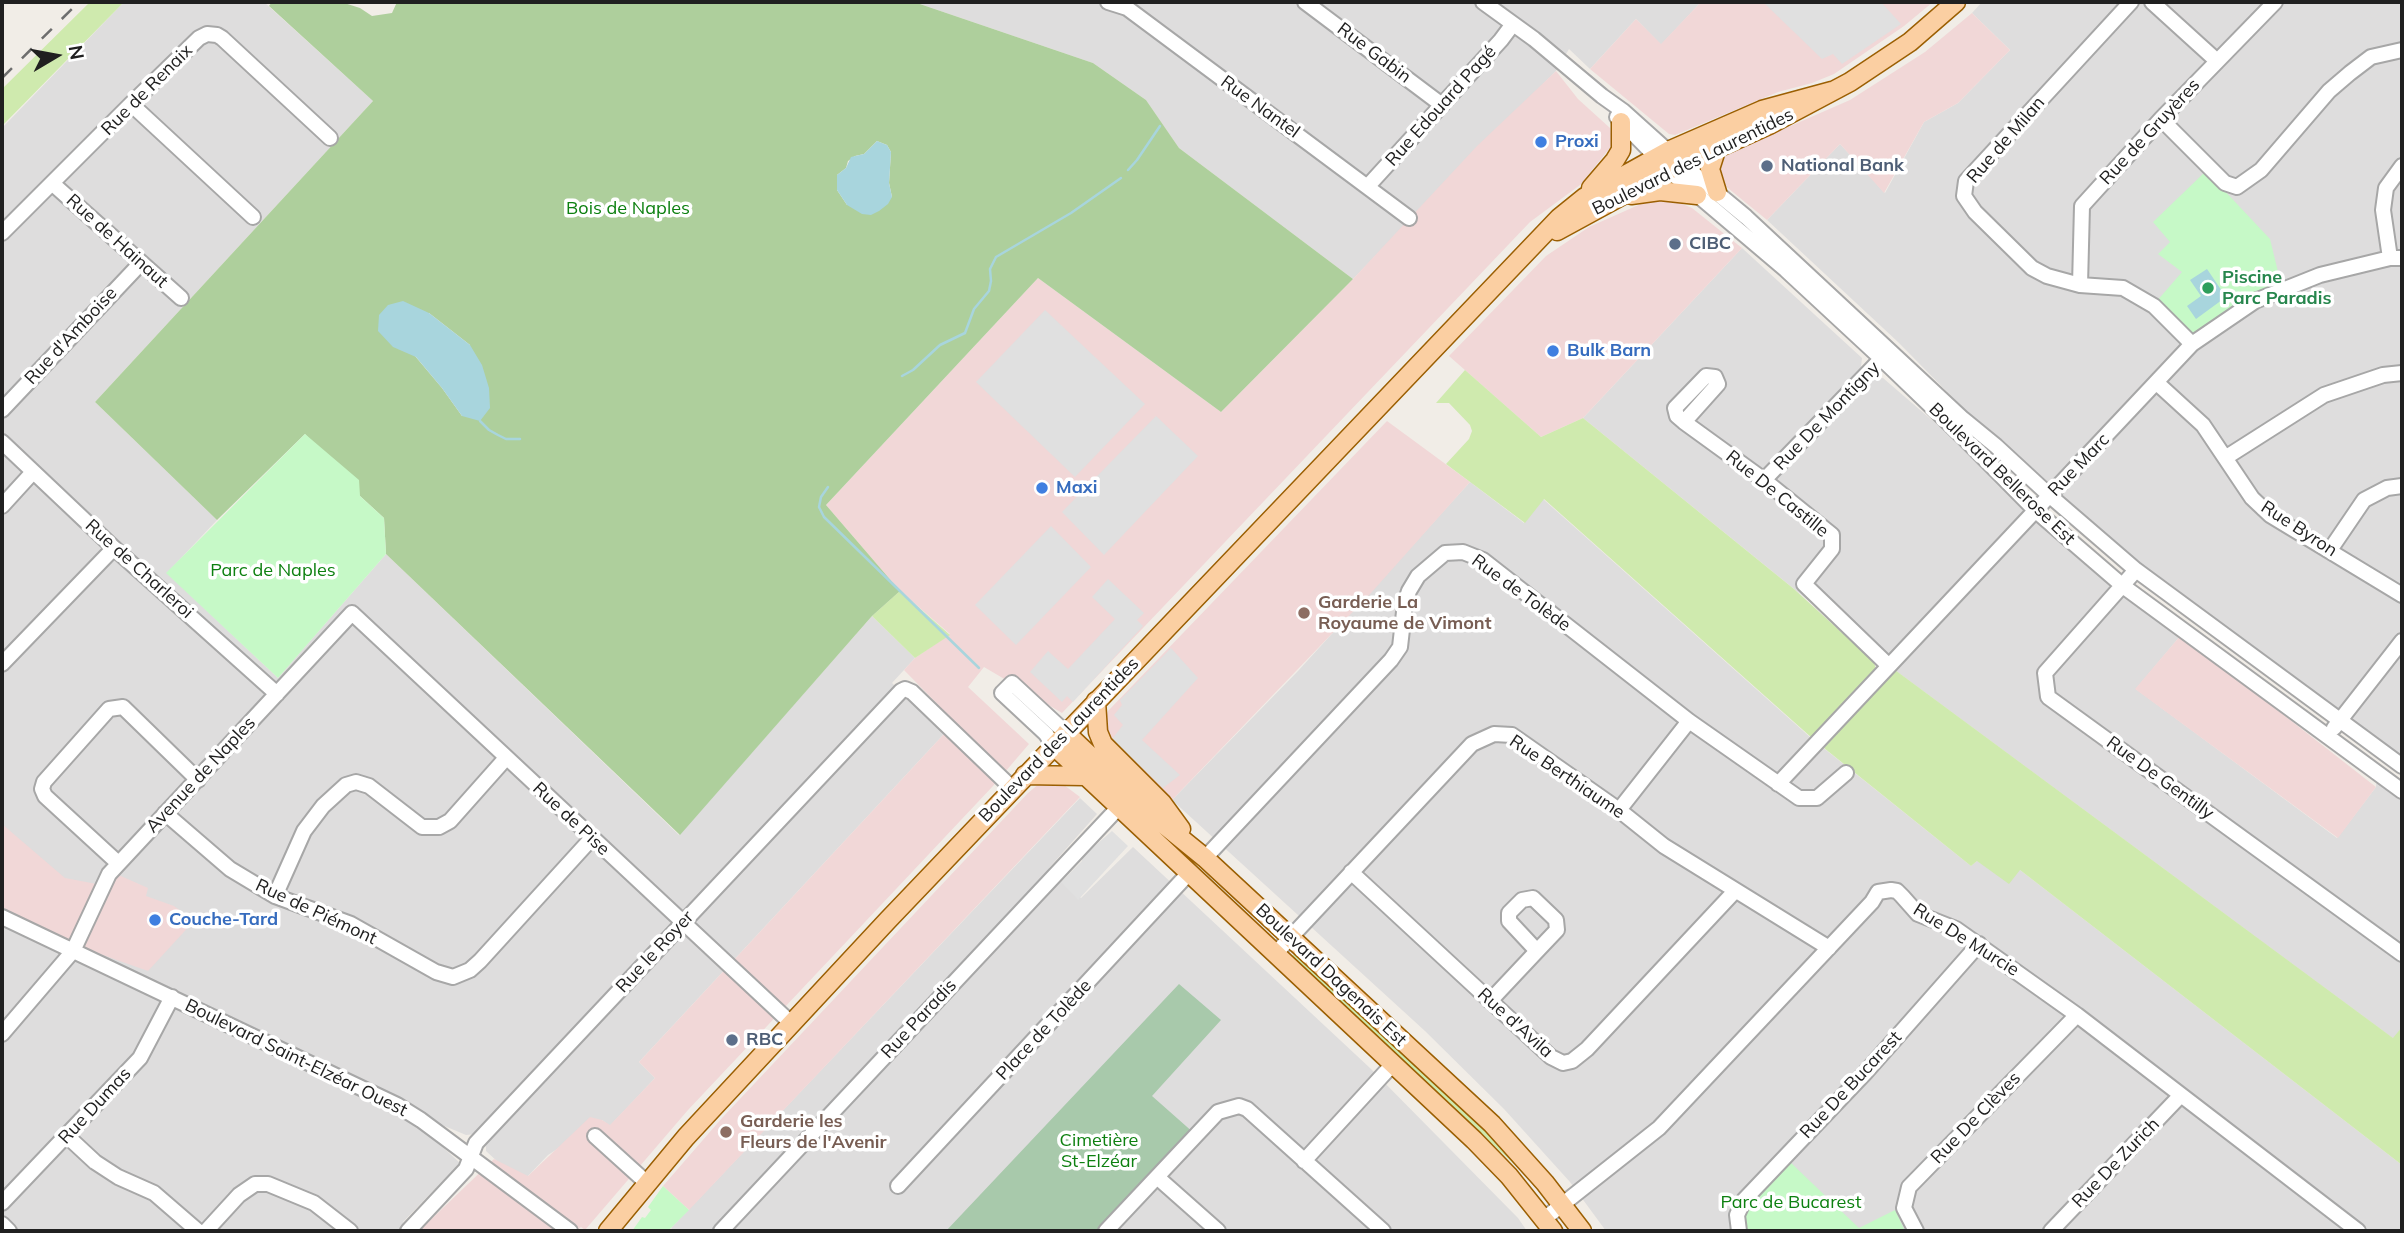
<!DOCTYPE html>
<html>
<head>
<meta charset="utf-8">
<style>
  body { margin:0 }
  #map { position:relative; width:2404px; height:1233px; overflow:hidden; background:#f1ede7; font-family:Mulish,sans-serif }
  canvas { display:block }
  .frame { position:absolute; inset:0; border:4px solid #202020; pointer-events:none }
  .north { position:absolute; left:21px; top:21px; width:70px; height:70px; -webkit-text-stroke:5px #fff; paint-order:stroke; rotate:80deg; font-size:19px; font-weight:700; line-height:28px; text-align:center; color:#202020 }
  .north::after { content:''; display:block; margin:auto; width:24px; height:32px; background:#202020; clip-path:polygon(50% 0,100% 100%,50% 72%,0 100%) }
</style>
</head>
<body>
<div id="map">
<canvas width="2404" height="1233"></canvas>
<div class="frame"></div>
<div class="north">N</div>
</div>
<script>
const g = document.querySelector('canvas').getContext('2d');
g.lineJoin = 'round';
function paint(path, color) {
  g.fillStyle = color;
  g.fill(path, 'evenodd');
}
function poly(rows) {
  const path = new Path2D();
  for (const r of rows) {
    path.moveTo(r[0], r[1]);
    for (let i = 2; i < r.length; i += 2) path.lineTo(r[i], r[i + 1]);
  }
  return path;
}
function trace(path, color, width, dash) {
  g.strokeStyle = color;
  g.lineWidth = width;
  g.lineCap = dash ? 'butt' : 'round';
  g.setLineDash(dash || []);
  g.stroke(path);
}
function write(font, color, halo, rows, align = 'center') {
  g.font = font + ' Mulish,sans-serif';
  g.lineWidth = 7;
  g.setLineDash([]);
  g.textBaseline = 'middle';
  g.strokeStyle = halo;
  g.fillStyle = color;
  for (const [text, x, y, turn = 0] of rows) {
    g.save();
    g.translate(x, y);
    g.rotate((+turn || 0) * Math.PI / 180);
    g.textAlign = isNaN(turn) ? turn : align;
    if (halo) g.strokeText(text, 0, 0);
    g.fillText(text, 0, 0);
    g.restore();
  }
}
paint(poly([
  [124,2,264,2,373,101,95,402,217,520,167,573,278,678,386,554,679,835,872,616,915,658,892,683,944,734,639,1062,655,1078,610,1126,602,1120,548,1155,527,1177,499,1163,486,1151,486,1145,475,1134,466,1135,399,1107,460,1163,403,1222,415,1231,2,1231,2,128],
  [914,2,1701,2,1661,45,1636,19,1590,69,1569,49,1556,71,1353,279,1179,148,1146,100,1093,63],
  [1982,2,2402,2,2402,766,2049,495,1898,342,1767,220,1840,144,1885,193,1924,122,1958,103,2010,50,1972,13],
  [1742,248,1862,358,1861,367,1876,379,1883,378,2181,635,2136,689,2337,838,2376,787,2377,772,2402,791,2402,1027,2394,1039,1888,665,1583,418],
  [1470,482,1524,523,1543,499,1811,738,1971,866,1977,861,2020,870,2402,1165,2402,1231,1606,1231,1570,1182,1504,1109,1425,1031,1172,800,1298,671],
  [1080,798,1097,814,1049,868,1081,898,1133,847,1370,1068,1518,1218,1527,1231,674,1231,671,1228]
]), '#dedddd');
paint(poly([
  [1701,2,1933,2,1904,26,1834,74,1812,83,1778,92,1675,135,1669,134,1590,69,1636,19,1661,44],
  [1972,13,2010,50,1958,103,1924,122,1884,193,1840,144,1767,220,1723,184,1718,166,1724,155,1850,100,1925,52],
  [1556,71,1578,99,1610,128,1613,144,1580,185,1530,222,1062,713,984,667,968,687,1029,744,993,786,688,1110,585,1230,581,1227,576,1231,419,1231,494,1159,528,1176,590,1117,602,1120,610,1125,655,1078,639,1062,944,734,953,720,904,670,915,658,950,634,900,591,826,505,1038,278,1221,412,1353,279,1477,146],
  [1652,199,1670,199,1692,208,1742,248,1583,418,1541,437,1449,356,1546,256,1589,227],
  [1387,421,1470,482,1371,593,1172,800,1135,767,1106,736,1104,723,1108,711],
  [2181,635,2376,787,2338,838,2135,689],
  [1060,782,1080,797,689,1210,663,1186,722,1118,1028,793,1040,783],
  [2,824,65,878,102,885,114,873,148,888,146,896,174,906,194,921,148,971,83,948,2,907]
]), '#f1d7d7');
paint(poly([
  [90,2,124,2,2,126,2,89],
  [1465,370,1541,437,1583,418,1794,589,1874,662,1876,670,1812,738,1544,499,1525,523,1446,464,1469,439,1472,431,1470,425,1449,403,1436,403],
  [900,591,950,635,915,658,872,616],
  [1895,670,2393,1038,2402,1027,2402,1165,2020,870,2009,884,1977,861,1971,866,1824,748],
  [1295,953,1471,1116,1518,1165,1517,1167,1291,957]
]), '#cfeaae');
paint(poly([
  [272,2,341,2,360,8,372,16,392,13,397,2,914,2,1093,63,1146,100,1179,148,1353,279,1221,412,1038,278,826,505,900,591,872,616,680,835,386,554,384,518,360,496,305,434,217,520,95,402,373,101,269,6],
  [877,141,887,145,891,152,889,183,892,197,847,205,837,190,837,175,846,168,848,161,855,156,864,154],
  [429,313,470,345,462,416,442,388,415,356]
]), '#aecf9c');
paint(poly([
  [1179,984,1221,1020,1152,1096,1195,1134,1102,1231,946,1231]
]), '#a8c9ab');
paint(poly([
  [2206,171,2270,239,2280,280,2196,333,2189,332,2156,302,2182,272,2158,254,2170,242,2153,222],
  [305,434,359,480,360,496,384,518,386,554,278,678,166,573],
  [1789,1161,1859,1228,1895,1210,1905,1231,1748,1231,1745,1221,1747,1208],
  [663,1186,689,1210,668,1231,632,1231,642,1217,645,1218,651,1210,648,1207]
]), '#c6f9c7');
paint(poly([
  [1763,2,1881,2,1901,24,1842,64,1833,54,1822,59],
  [1045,310,1145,404,1075,477,976,382],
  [1156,416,1198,456,1104,555,1062,512],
  [1051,526,1091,567,1016,645,975,605],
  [1108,579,1144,613,1137,620,1143,626,1073,702,1067,696,1062,702,1030,672,1048,651,1068,669,1115,619,1092,597],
  [1171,648,1198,678,1142,740,1180,775,1163,788,1112,739,1123,725,1114,715,1122,705,1120,700],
  [1112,831,1128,846,1078,900,1061,882,1082,861,1082,857]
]), '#e0e0e0');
paint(poly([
  [877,141,887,145,891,152,889,183,892,197,888,204,879,211,871,215,862,214,847,205,837,190,837,175,846,168,851,157,864,154],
  [2207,269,2226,297,2196,319,2187,306,2201,296,2190,280],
  [403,301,429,313,470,345,482,365,489,388,490,408,480,421,462,416,442,388,416,357,393,347,378,331,379,315,388,305]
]), '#a8d5dd');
trace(poly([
  [1128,170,1137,160,1160,126],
  [902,376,913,370,940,345,965,333,974,309,989,291,991,281,990,269,996,257,1071,213,1121,178],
  [480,421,489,430,498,435,506,439,520,439],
  [828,487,821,497,819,507,824,517,979,668]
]), '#a8d5dd', 2.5);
const minor = poly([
  [1108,2,1127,8,1409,218],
  [1305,2,1442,105],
  [1483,2,1534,39,1602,96,1623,111,1682,164,1746,217,1963,419,1996,446,2049,495,2136,570,2402,766],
  [2131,2,1966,181,1964,196,1975,212,2032,268,2047,276,2080,285,2123,288,2154,306,2192,344],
  [2152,2,2217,61],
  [131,104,253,217],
  [1617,117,1675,176,1786,270,1882,359,1963,437,2036,511,2123,586,2402,791],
  [2161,119,2225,183,2237,187,2261,170,2329,91,2350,73,2371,57,2402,50],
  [53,184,181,298],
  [1368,186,1501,40,1513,24],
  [2,233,131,104,199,38,207,34,217,35,222,38,330,138],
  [2390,258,2383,210,2386,188,2402,166],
  [2080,285,2082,206,2161,119,2275,2],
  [2157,383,2203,425,2252,498,2270,515,2402,595],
  [2,410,141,263],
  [1684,422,1718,384,1715,377,1706,376,1675,408,1677,416,1684,422,1764,480,1832,535,1832,549,1804,584,1888,665],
  [2,442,114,548,277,694],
  [2225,458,2324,395,2383,375,2402,373],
  [1764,480,1886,354],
  [2,506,33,472],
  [2330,550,2364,500,2387,488,2402,486],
  [2136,570,2045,673,2048,697,2402,954],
  [2,664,114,548],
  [2334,728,2402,641],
  [1054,746,1046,734,1002,693,1012,683,1066,733],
  [1778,784,2192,344,2255,301,2320,275,2390,258,2402,258],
  [1619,810,1689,721],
  [165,813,230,869,275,896,351,924,436,972,453,977,470,970,480,961,592,838],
  [1205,858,1391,660,1400,647,1405,603,1409,591,1418,576,1445,553,1463,552,1483,560,1689,721,1799,798,1817,798,1846,773],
  [118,863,45,796,42,789,44,782,109,709,123,707,198,780],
  [1351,872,1551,1057,1563,1063,1572,1061,1587,1049,1735,891],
  [275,896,304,831,323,806,346,785,356,782,369,786,422,827,439,827,450,821,506,758],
  [2,917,397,1105,421,1120,570,1231],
  [1275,954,1472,744,1494,734,1512,735,1619,810,1664,846,1829,948],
  [1490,1001,1537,951,1557,930,1556,920,1533,898,1522,900,1509,913,1509,921,1537,951],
  [2,1034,73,951,109,874,352,613,791,1023],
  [67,1136,95,1162,118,1177,154,1193,198,1231],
  [595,1136,647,1183],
  [1304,1161,1393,1064],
  [1157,1177,1218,1231],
  [898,1186,1189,873],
  [2,1203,140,1058,172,997],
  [1544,1219,1659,1128,1872,902,1878,892,1891,890,1897,891,1902,896,1918,914,1956,929,2077,1015,2358,1231],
  [2,1224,9,1231],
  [206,1231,239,1195,255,1184,268,1184,314,1203,350,1231],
  [408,1231,466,1169,476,1143,901,691,905,689,912,692,1012,788],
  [721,1231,1118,808],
  [1106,1231,1218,1112,1239,1106,1247,1109,1383,1231],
  [1739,1231,1737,1215,1744,1200,1865,1073,1979,944],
  [1916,1231,1904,1208,1909,1187,2077,1015],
  [2051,1231,2181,1095]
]);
const major = poly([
  [1591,188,1615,160,1621,150,1621,122],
  [1717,192,1710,169,1717,147],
  [1631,195,1660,191,1697,195],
  [1557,231,1669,170,1769,125,1850,82,1910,42,1956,2],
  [1096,701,1098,732,1103,744,1162,803,1181,829],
  [1066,733,1157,819,1205,858,1492,1124,1545,1183,1582,1231],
  [1054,746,1474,1140,1509,1176,1553,1231],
  [1025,775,1084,776],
  [608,1231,686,1137,888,920,1559,218,1585,197,1668,151,1762,110,1832,91]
]);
trace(minor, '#a7a7a7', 18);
trace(major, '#9b5f02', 21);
trace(minor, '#fff', 14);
trace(major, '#fbcfa2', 18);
trace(poly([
  [2,78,79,2]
]), '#6e6e6e', 2.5, [14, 14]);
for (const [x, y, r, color] of [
  [1541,142,7,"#3f7fe0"],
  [1767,166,7,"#5c6f8a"],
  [1675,244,7,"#5c6f8a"],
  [2208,288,7,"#2e9e5b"],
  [1553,351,7,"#3f7fe0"],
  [1042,488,7,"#3f7fe0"],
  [1304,613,7,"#8d6e63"],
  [155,920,7,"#3f7fe0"],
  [732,1040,7,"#5c6f8a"],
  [726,1132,7,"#8d6e63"]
]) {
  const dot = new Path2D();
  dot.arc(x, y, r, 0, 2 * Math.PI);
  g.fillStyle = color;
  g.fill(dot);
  trace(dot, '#fff', 2.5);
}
write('18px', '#202020', '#fff', [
  ["Rue Gabin",1374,53,37],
  ["Rue de Renaix",147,90,-45],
  ["Rue Edouard Pagé",1441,106,-48],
  ["Rue Nantel",1260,107,36],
  ["Rue de Gruyères",2150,132,-47],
  ["Rue de Milan",2006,140,-49],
  ["Boulevard des Laurentides",1693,162,-26],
  ["Rue de Hainaut",117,241,42],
  ["Rue d'Amboise",71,336,-47],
  ["Rue De Montigny",1827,416,-46],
  ["Rue Marc",2079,465,-46],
  ["Boulevard Bellerose Est",2002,474,44],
  ["Rue De Castille",1777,494,39],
  ["Rue Byron",2299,529,33],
  ["Rue de Charleroi",139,569,42],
  ["Rue de Tolède",1521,593,36],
  ["Boulevard des Laurentides",1059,740,-46],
  ["Avenue de Naples",201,775,-47],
  ["Rue Berthiaume",1567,777,34],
  ["Rue De Gentilly",2160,778,36],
  ["Rue de Pise",571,819,43],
  ["Rue de Piémont",316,912,25],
  ["Rue De Murcie",1966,940,32],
  ["Rue le Royer",655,952,-47],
  ["Boulevard Dagenais Est",1331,975,43],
  ["Rue Paradis",919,1019,-47],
  ["Rue d'Avila",1515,1023,42],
  ["Place de Tolède",1044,1030,-47],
  ["Boulevard Saint-Elzéar Ouest",296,1058,26],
  ["Rue De Bucarest",1851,1085,-47],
  ["Rue Dumas",95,1106,-47],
  ["Rue De Clèves",1976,1118,-46],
  ["Rue De Zurich",2116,1163,-46]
]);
write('bold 18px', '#366cbe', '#fff', [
  ["Proxi",1555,142],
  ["Bulk Barn",1567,351],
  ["Maxi",1056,488],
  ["Couche-Tard",169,920]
], 'left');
write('bold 18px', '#4e5e75', '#fff', [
  ["National Bank",1781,166],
  ["CIBC",1689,244],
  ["RBC",746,1040]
], 'left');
write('18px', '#0d8010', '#fff', [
  ["Bois de Naples",628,209],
  ["Parc de Naples",273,571],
  ["Cimetière",1099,1141],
  ["St-Elzéar",1099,1162],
  ["Parc de Bucarest",1791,1203]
]);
write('bold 18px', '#27864d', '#fff', [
  ["Piscine",2222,278],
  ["Parc Paradis",2222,299]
], 'left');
write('bold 18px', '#785e54', '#fff', [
  ["Garderie La",1318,603],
  ["Royaume de Vimont",1318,624],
  ["Garderie les",740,1122],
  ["Fleurs de l'Avenir",740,1143]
], 'left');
</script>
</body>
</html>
